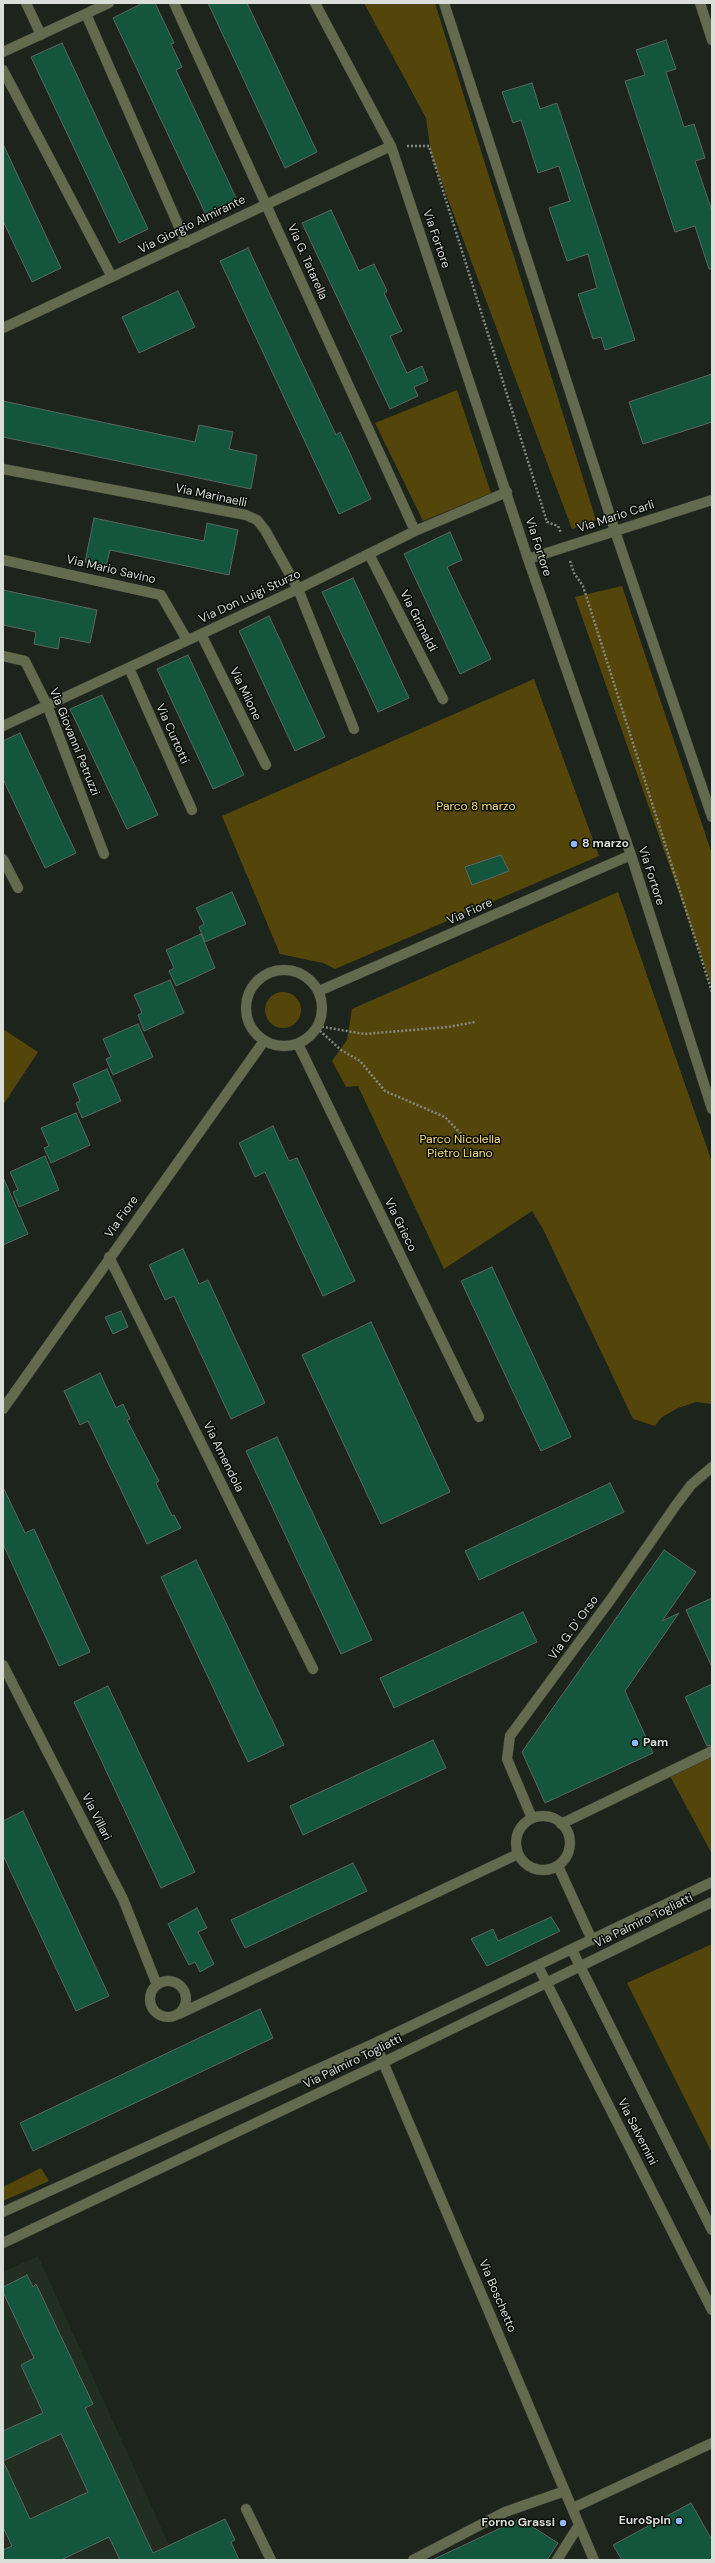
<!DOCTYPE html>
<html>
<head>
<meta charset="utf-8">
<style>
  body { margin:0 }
  #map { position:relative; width:715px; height:2563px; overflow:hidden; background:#1c241b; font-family:"DM Sans",sans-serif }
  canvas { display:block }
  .frame { position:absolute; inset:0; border:4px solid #d9ded8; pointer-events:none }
</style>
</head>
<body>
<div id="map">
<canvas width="715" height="2563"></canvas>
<div class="frame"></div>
</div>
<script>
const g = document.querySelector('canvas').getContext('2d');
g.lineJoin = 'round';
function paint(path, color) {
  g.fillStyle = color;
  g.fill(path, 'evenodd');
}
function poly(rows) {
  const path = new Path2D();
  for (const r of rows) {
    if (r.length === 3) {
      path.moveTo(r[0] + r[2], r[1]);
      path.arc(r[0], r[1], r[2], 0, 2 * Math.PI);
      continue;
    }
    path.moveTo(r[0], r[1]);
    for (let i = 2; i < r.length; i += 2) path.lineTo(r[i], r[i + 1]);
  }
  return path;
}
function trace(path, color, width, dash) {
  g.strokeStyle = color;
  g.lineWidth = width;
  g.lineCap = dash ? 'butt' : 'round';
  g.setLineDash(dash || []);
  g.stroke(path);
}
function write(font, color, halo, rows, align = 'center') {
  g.font = font + ' "DM Sans",sans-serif';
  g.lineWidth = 3;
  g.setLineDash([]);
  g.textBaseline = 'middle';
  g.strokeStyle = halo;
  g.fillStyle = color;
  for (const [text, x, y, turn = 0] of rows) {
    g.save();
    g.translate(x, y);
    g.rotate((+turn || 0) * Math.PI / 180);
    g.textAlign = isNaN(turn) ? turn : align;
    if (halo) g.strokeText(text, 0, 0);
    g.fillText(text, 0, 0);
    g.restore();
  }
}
paint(poly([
  [38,2256,169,2545,138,2560,3,2560,3,2272]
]), '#222e21');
paint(poly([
  [364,3,435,3,596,520,572,529,431,154,426,118],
  [457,390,491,493,423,521,375,423],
  [622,586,712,854,712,987,575,597],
  [534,679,599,856,335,969,323,963,280,954,222,816],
  [618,892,712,1162,712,1404,696,1402,678,1408,662,1417,655,1426,633,1419,543,1229,532,1211,444,1269,358,1086,346,1087,332,1061,347,1040,352,1009],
  [283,1010,18],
  [3,1029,38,1052,3,1105],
  [712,1755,712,1854,670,1776],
  [712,1944,712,2153,627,1983],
  [41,2168,49,2181,3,2201,3,2187]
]), '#54460b');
const building = poly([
  [143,3,155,3,174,43,171,44,182,67,176,70,237,200,206,215,113,18,143,3],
  [208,3,247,3,317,152,285,168,208,3],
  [666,40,676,69,666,72,684,127,694,124,705,158,695,161,712,211,712,269,709,269,695,226,675,232,625,81,645,75,636,50,666,40],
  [62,43,148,229,119,243,31,57,62,43],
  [532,83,540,109,557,103,635,340,605,350,601,337,593,339,578,294,597,288,588,254,567,261,549,208,570,201,559,166,538,173,521,120,513,123,502,92,532,83],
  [3,144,61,268,32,282,3,221,3,144],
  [331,210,359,271,374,264,387,291,384,293,402,331,390,336,407,373,422,366,428,381,414,387,418,396,390,409,302,223,331,210],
  [248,248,336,435,340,432,371,499,339,514,220,261,248,248],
  [178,291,195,327,139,353,122,317,178,291],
  [712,374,712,422,643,444,629,402,712,374],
  [3,401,195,442,199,425,233,432,229,449,257,455,251,489,3,437,3,401],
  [94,518,204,541,207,523,238,530,229,575,110,550,106,566,85,562,94,518],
  [450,532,462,560,447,567,491,659,460,674,404,554,450,532],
  [353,578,409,698,378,712,322,592,353,578],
  [3,590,97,610,90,643,60,637,58,649,34,644,36,632,3,625,3,590],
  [269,616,325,737,295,751,239,631,269,616],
  [188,655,244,775,213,789,157,669,188,655],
  [102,695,158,815,127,829,70,709,102,695],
  [20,733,76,853,45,868,3,779,3,741,20,733],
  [501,855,509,871,472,885,465,867,501,855],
  [232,892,246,924,205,942,199,927,204,924,196,908,232,892],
  [201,934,215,968,176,986,169,971,174,968,166,950,201,934],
  [170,980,184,1013,144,1031,138,1015,142,1013,134,995,170,980],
  [138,1024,153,1057,113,1075,106,1059,111,1057,103,1039,138,1024],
  [107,1069,121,1101,82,1118,76,1103,80,1101,73,1084,107,1069],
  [76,1113,90,1145,51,1163,44,1148,49,1146,41,1128,76,1113],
  [273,1126,289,1161,297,1158,355,1281,323,1296,265,1172,255,1177,239,1143,273,1126],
  [45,1156,59,1190,19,1207,13,1192,18,1190,10,1172,45,1156],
  [3,1177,28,1234,3,1245,3,1177],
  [183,1249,199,1284,208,1280,265,1403,231,1419,174,1296,165,1300,149,1265,183,1249],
  [492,1267,571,1437,541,1451,461,1281,492,1267],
  [121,1311,128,1327,113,1334,105,1317,121,1311],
  [371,1322,450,1492,381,1524,302,1355,371,1322],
  [100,1373,116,1408,123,1404,130,1419,127,1420,159,1481,156,1483,172,1516,174,1515,181,1528,147,1544,88,1421,80,1425,64,1391,100,1373],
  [277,1437,372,1640,341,1654,246,1451,277,1437],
  [610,1483,624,1512,479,1580,465,1551,610,1483],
  [3,1487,25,1533,34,1529,90,1652,59,1666,3,1544,3,1487],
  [664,1550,696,1572,662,1621,679,1613,625,1691,653,1753,545,1803,522,1752,664,1550],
  [196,1560,284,1745,248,1762,161,1577,196,1560],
  [712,1598,712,1667,686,1610,712,1598],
  [523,1612,537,1642,394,1708,380,1678,523,1612],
  [712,1684,712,1745,707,1746,685,1697,712,1684],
  [108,1686,195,1872,161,1888,74,1702,108,1686],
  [433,1740,446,1768,303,1835,290,1806,433,1740],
  [23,1811,109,1996,76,2011,3,1855,3,1821,23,1811],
  [353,1863,367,1891,245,1948,231,1920,353,1863],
  [197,1908,207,1928,198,1932,214,1964,200,1972,195,1962,189,1965,168,1924,197,1908],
  [551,1917,560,1931,487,1966,471,1939,493,1929,498,1941,551,1917],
  [260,2009,273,2038,33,2151,20,2123,260,2009],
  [27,2275,33,2287,36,2284,93,2404,85,2408,153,2553,225,2519,235,2540,231,2542,239,2560,120,2560,109,2537,61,2560,3,2560,3,2550,12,2546,3,2527,3,2431,43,2413,21,2365,34,2358,3,2292,3,2287,27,2275],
  [61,2434,88,2492,30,2519,3,2461,61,2434],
  [691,2503,712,2540,712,2560,622,2560,613,2545,691,2503],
  [520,2519,558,2543,547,2560,432,2560,520,2519]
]);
paint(building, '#14553e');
trace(building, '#5a6761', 1);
const minor = poly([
  [26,3,41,35],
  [174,3,415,531],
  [315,3,391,146,528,559,631,855,712,1109],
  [444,3,615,531,712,817],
  [700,3,712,40],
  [86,14,186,243],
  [3,52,109,3],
  [3,70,112,277],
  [3,328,391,146],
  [3,469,246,515,257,520,265,530,298,589,354,729],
  [369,554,443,699],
  [528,559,712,500],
  [3,560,161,595,187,640],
  [201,634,266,765],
  [3,656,25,661,47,705,104,854],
  [129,668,192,810],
  [3,726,298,589,415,531,507,492],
  [3,859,18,888],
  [284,1008,38],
  [319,991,631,855],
  [298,1044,479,1417],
  [109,1257,313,1669],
  [3,1409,264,1041],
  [3,1665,123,1899,157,1985],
  [543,1843,27],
  [532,1818,507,1759,510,1736,611,1599,676,1505,691,1485,712,1467],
  [561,1824,712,1751],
  [558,1866,592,1940],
  [572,1950,712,2230],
  [538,1966,712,2310],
  [168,1999,18],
  [179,2014,518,1854],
  [375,2043,594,2560],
  [3,2212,375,2043,712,1882],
  [3,2243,384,2062,712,1902],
  [573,2508,712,2443],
  [246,2509,271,2560],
  [413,2560,505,2512,565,2491],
  [557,2560,579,2525]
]);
trace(minor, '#363e35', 11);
trace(poly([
  [407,146,429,146,547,522,558,526,561,533],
  [570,561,574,573,583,586,712,992],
  [318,1026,364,1034,448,1027,475,1022],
  [317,1028,341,1050,360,1061,385,1091,445,1117,463,1136]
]), '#848a83', 2.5, [2, 2]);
trace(minor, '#646a4e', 10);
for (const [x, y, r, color] of [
  [574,844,4,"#8fb8fd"],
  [635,1743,4,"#8fb8fd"],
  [679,2521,4,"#8fb8fd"],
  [563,2523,4,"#8fb8fd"]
]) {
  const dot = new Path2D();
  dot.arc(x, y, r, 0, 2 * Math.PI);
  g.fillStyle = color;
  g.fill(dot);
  trace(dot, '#080c08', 1.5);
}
write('12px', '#d9ded8', '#080c08', [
  ["Via Giorgio Almirante",192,225,-26],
  ["Via Fortore",436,239,71],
  ["Via G. Tatarella",307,262,66],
  ["Via Marinaelli",211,496,12],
  ["Via Mario Carli",616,517,-18],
  ["Via Fortore",538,547,72],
  ["Via Mario Savino",111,570,13],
  ["Via Don Luigi Sturzo",250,597,-25],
  ["Via Grimaldi",418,621,63],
  ["Via Milone",245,694,64],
  ["Via Curtotti",172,734,66],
  ["Via Giovanni Petruzzi",74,742,68],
  ["Via Fortore",651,876,72],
  ["Via Fiore",470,912,-24],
  ["Via Fiore",122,1217,-55],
  ["Via Grieco",400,1225,64],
  ["Via Amendola",223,1457,64],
  ["Via G. D' Orso",574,1628,-54],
  ["Via Villari",96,1817,63],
  ["Via Palmiro Togliatti",644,1921,-26],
  ["Via Palmiro Togliatti",353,2062,-26],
  ["Via Salvemini",637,2132,63],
  ["Via Boschetto",497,2296,67]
]);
write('12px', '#fbe07d', '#080c08', [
  ["Parco 8 marzo",476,807],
  ["Parco Nicolella",460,1140],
  ["Pietro Liano",460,1154]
]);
write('bold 12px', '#d9ded8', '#080c08', [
  ["8 marzo",582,844],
  ["Pam",643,1743],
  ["EuroSpin",671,2521,"right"],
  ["Forno Grassi",555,2523,"right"]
], 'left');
</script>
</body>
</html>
